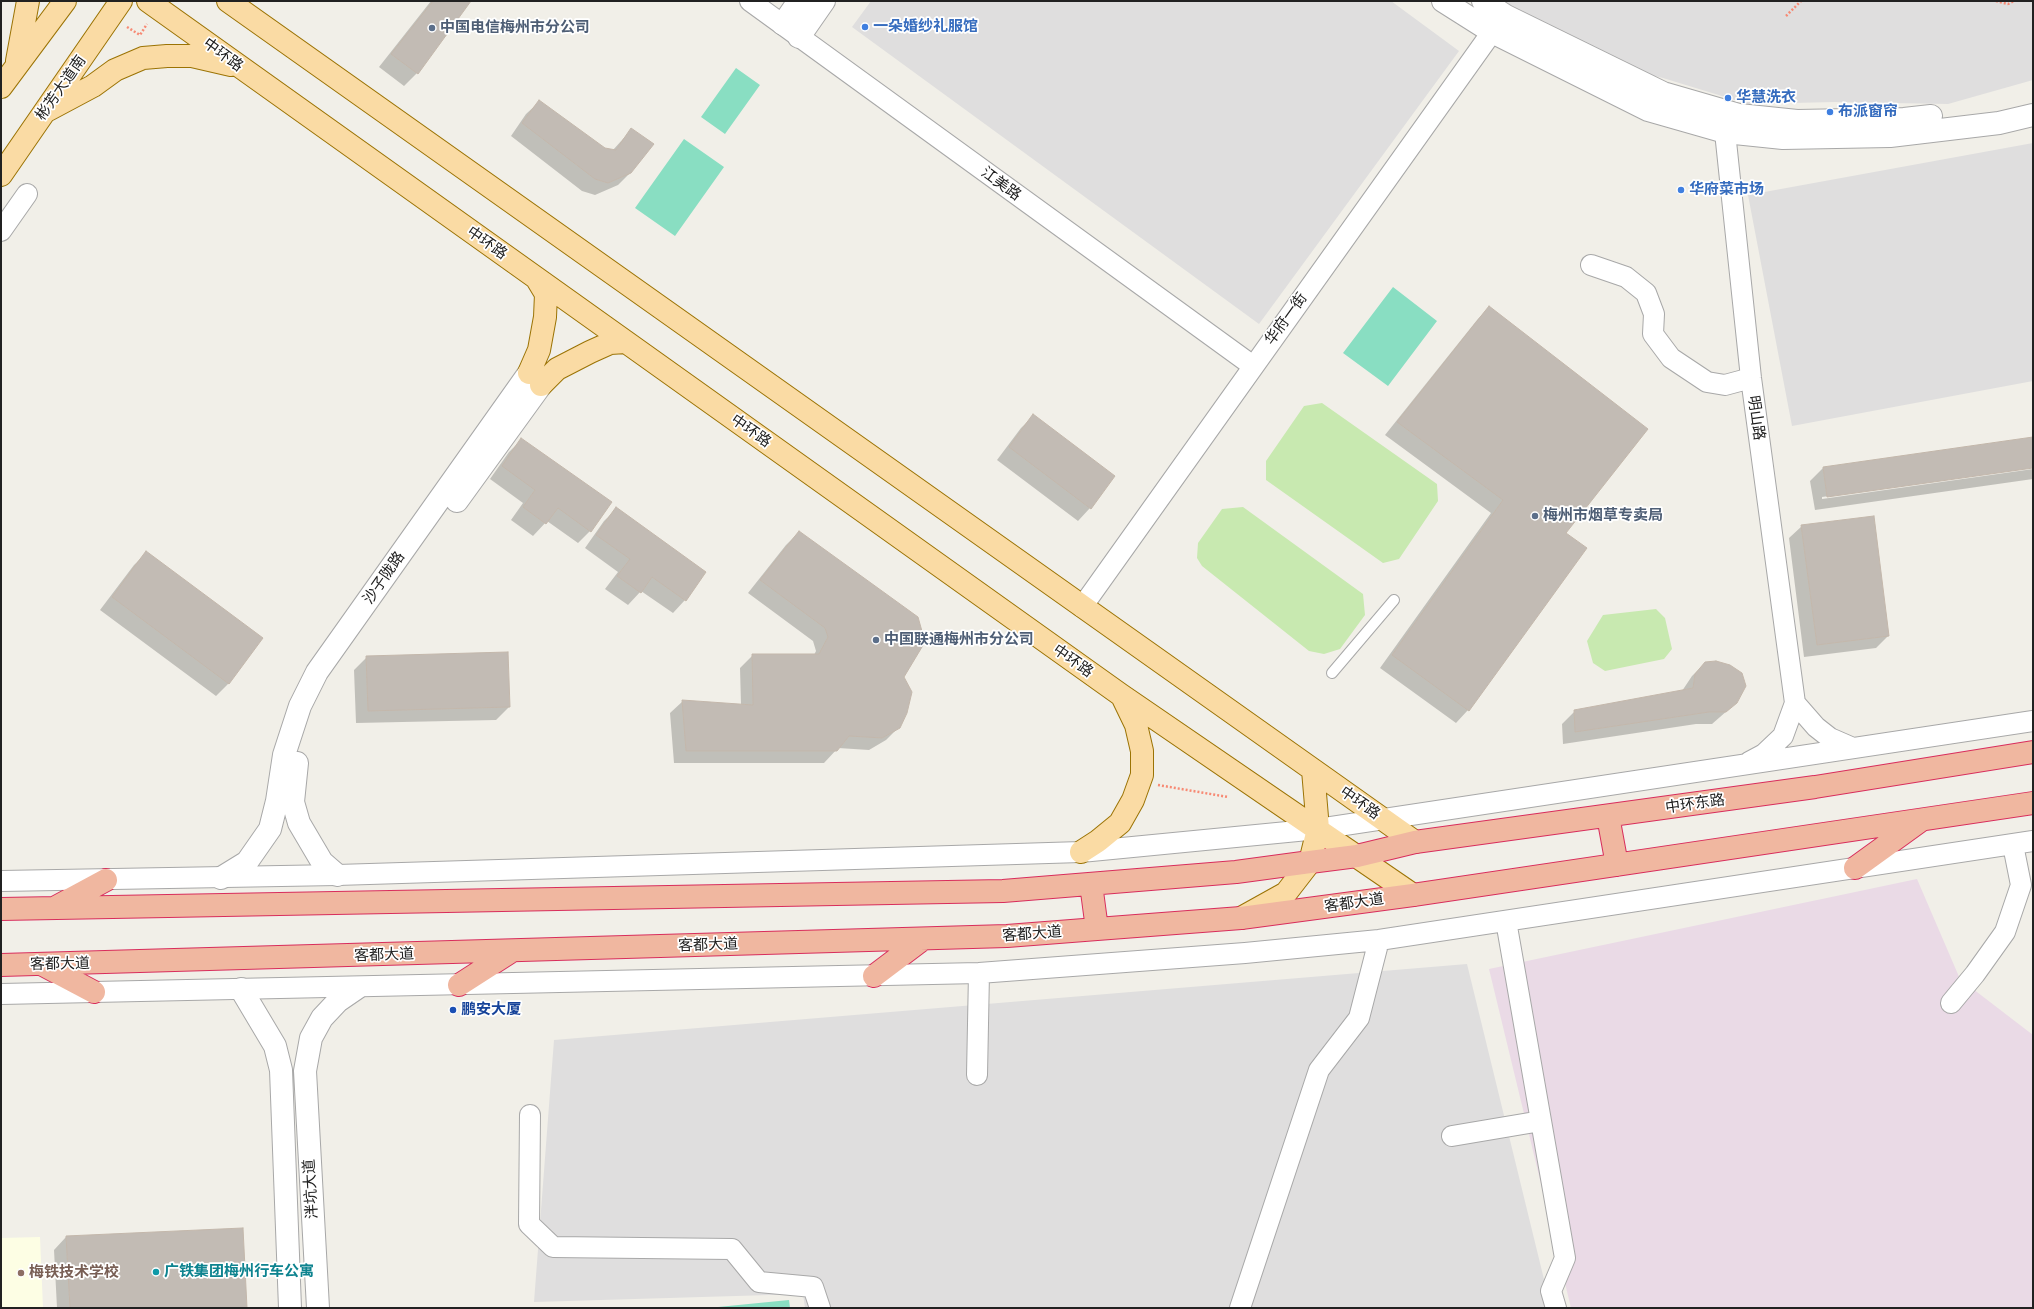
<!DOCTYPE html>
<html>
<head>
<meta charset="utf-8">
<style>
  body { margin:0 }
  #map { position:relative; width:2034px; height:1309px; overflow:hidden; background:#f1efe8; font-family:Cabin,sans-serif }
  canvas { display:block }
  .frame { position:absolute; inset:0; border:2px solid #212121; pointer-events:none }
</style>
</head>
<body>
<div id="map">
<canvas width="2034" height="1309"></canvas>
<div class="frame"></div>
</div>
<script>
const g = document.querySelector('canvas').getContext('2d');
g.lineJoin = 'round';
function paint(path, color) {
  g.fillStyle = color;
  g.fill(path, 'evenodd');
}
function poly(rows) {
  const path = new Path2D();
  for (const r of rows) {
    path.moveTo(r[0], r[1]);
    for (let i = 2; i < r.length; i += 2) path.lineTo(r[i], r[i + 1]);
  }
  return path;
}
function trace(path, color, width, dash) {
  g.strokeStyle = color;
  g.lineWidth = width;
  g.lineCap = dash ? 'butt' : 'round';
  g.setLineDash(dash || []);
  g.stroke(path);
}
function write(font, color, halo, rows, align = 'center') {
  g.font = font + ' Cabin,"Noto Sans SC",sans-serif';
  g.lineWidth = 3.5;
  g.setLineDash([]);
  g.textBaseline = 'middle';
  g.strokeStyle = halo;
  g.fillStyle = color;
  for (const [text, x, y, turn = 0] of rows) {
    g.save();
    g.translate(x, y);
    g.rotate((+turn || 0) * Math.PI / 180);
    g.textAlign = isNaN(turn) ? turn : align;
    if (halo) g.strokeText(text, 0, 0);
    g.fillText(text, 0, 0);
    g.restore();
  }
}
paint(poly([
  [871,1,1391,1,1459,51,1259,324,852,27],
  [1494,1,2033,1,2033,80,1948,104,1835,102,1748,104,1663,78,1583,59],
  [2033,143,2033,381,1792,426,1748,195],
  [1467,964,1551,1308,805,1308,803,1294,534,1302,554,1040]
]), '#dfdede');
paint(poly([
  [1917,879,1960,979,2033,1035,2033,1308,1571,1308,1489,969]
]), '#eadae6');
paint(poly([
  [40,1237,43,1308,1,1308,1,1238]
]), '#fdfee4');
paint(poly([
  [1322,403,1437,484,1438,501,1399,559,1383,563,1266,480,1266,461,1304,406],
  [1243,507,1363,594,1365,615,1340,649,1324,654,1309,651,1202,566,1197,558,1198,543,1222,509],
  [1656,609,1665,618,1672,649,1664,659,1605,671,1593,663,1587,641,1603,615]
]), '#c8e9b0');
paint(poly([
  [736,68,760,85,725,134,701,117],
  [684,139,724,167,675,236,635,208],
  [1393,287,1437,321,1388,386,1343,353],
  [789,1300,790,1308,708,1308]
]), '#89dec2');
paint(poly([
  [429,1,470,1,417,73,404,86,379,67,431,1],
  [539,102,605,149,613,150,631,130,631,172,618,185,595,195,582,191,511,136,526,114],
  [1489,307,1565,533,1468,710,1456,723,1380,668,1491,513,1385,435,1477,320],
  [1033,416,1090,508,1078,521,997,460,1021,428],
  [2033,438,2033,479,1815,510,1810,481,1823,468],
  [2033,467,2033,469,1822,499,1822,497],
  [521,440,590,531,578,543,547,521,533,536,511,520,523,503,490,479,509,452],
  [616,509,685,600,673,613,641,591,628,605,605,589,618,572,585,548,604,521],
  [1802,526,1888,636,1876,648,1804,657,1789,538],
  [799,532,903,677,899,727,886,740,869,750,838,748,824,763,674,763,670,713,683,701,741,705,740,668,753,655,814,655,816,651,813,641,748,593,786,545],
  [146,553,262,638,228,684,216,696,100,610,134,565],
  [367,657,509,707,496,720,356,723,354,670],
  [1705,663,1736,703,1712,724,1696,724,1563,744,1562,724,1575,711,1682,691,1692,676],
  [66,1237,246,1308,57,1308,54,1250]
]), '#0003');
const building = poly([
  [433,1,471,1,418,74,391,54,433,1],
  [539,100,605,148,616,150,631,128,654,144,631,173,608,183,595,179,522,123,539,100],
  [1489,306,1648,429,1566,533,1587,548,1469,711,1392,655,1503,500,1397,422,1489,306],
  [1033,414,1115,476,1091,509,1009,447,1033,414],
  [2033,437,2033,468,1827,497,1823,467,2033,437],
  [521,438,612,502,591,532,558,508,546,524,523,507,535,490,502,466,521,438],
  [616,507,706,572,686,601,652,577,641,593,617,576,630,559,596,535,616,507],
  [1874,516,1889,636,1817,645,1801,525,1874,516],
  [799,531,918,617,925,642,904,677,912,692,907,713,900,728,882,738,849,736,837,751,686,751,682,700,753,705,752,654,819,654,828,637,825,628,760,580,799,531],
  [146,551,263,638,229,684,112,597,146,551],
  [508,652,510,707,368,711,366,656,508,652],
  [1716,661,1730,665,1742,673,1746,686,1737,703,1726,712,1709,712,1575,732,1574,710,1693,688,1695,674,1705,662,1716,661],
  [243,1228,247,1308,70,1308,66,1236,243,1228]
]);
paint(building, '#c2bbb4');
trace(building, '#c3b7ab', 1);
const service = poly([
  [1332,673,1394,600]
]);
const minor = poly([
  [750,1,1253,366],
  [1725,132,1751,378,1795,703,1783,736,1764,754,1749,762],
  [1,231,27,194],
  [1591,265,1626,277,1646,293,1654,314,1653,334,1671,358,1707,382,1725,385,1751,378],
  [1082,607,1492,32],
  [1795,703,1816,727,1830,738,1853,748],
  [1,881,337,875,1081,852,1318,829,2033,721],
  [1506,921,1565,1258,1551,1291,1556,1308],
  [1,994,979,973,1245,953,1379,940,2033,841],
  [1951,1003,1975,974,2005,932,2021,885,2013,845],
  [977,1075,979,973],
  [530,1115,529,1224,553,1247,732,1249,759,1282,813,1287,820,1308],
  [1452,1136,1541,1121],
  [1240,1308,1319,1070,1359,1018,1379,940]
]);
const tertiary = poly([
  [1443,1,1492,32,1648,110,1725,132,1783,138,1890,136,1999,123,2033,115],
  [1483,1,1506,16,1663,93,1739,115,1797,121,1904,119,1931,116],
  [783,24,799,1],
  [799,37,824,1],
  [457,501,541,385],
  [297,763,293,802,299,823,322,862,337,875],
  [221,878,247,862,270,829,277,801,284,755,300,706,317,672,529,373],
  [241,989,275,1046,281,1070,290,1308],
  [318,1308,305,1071,311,1038,322,1018,338,1001,357,988]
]);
const primary = poly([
  [148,1,1121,695,1413,895],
  [228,1,1415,842],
  [17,61,28,1],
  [1,87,65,1],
  [48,110,93,86,115,70,143,58,167,56,192,56,231,65],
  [1,175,121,1],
  [529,373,539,350,545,317,546,294,537,279],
  [541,385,557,369,590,352,610,343,626,342],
  [1081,852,1098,841,1120,823,1133,800,1142,775,1142,751,1136,725,1122,696],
  [1241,918,1286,893,1310,862,1318,829,1313,770]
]);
const trunk = poly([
  [1608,816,1617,865],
  [1855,868,1920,821],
  [1091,884,1097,929],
  [56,907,106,880],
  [1,909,1003,891,1236,872,1310,862,1357,856,1415,842,1815,787,2033,752],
  [1,965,1007,936,1097,929,1241,918,1413,895,2033,803],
  [43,965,94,992],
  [874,976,923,939],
  [459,985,512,951]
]);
trace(service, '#a8a8a8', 12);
trace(minor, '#a8a8a8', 22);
trace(tertiary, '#a8a8a8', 24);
trace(primary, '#9b7304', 24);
trace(trunk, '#d82d5c', 24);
trace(poly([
  [1996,1,2008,4,2014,1],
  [1786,16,1801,1],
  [127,27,140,35,147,24],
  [1158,785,1228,797]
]), '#f78a74', 2.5, [2, 2]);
trace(service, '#fff', 10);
trace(minor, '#fff', 20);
trace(tertiary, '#fff', 22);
trace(primary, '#fadba4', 22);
trace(trunk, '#f0b7a0', 22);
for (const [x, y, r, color] of [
  [865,27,4,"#3f7fe0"],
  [432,28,4,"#5c6f8a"],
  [1728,98,4,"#3f7fe0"],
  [1830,112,4,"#3f7fe0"],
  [1681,190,4,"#3f7fe0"],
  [1535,516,4,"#5c6f8a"],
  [876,640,4,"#5c6f8a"],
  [453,1010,4,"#1a4fb4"],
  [156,1272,4,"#0f9aa8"],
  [21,1273,4,"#8d6e63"]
]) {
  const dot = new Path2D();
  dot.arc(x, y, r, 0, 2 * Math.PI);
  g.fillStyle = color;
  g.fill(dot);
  trace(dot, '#fff', 1.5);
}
write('bold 15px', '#366cbe', '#fff', [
  ["一朵婚纱礼服馆",873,27],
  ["华慧洗衣",1736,98],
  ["布派窗帘",1838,112],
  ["华府菜市场",1689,190]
], 'left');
write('bold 15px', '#4e5e75', '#fff', [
  ["中国电信梅州市分公司",440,28],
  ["梅州市烟草专卖局",1543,516],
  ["中国联通梅州市分公司",884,640]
], 'left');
write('15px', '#212121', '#fff', [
  ["中环路",223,55,36],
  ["彬芳大道南",61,88,-55],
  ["江美路",1001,184,36],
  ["中环路",487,243,35],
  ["华府一街",1286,319,-54],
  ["明山路",1756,418,82],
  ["中环路",751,431,35],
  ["沙子陇路",384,578,-55],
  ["中环路",1073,661,35],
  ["中环路",1360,803,35],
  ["中环东路",1695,804,-8],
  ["客都大道",1354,903,-8],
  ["客都大道",1032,934,-4],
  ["客都大道",708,945,-2],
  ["客都大道",384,955,-2],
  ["客都大道",60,964,-1],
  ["泮坑大道",311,1189,-93]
]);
write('bold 15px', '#164399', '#fff', [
  ["鹏安大厦",461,1010]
], 'left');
write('bold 15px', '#0d838f', '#fff', [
  ["广铁集团梅州行车公寓",164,1272]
], 'left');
write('bold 15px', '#785e54', '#fff', [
  ["梅铁技术学校",29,1273]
], 'left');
</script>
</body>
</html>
